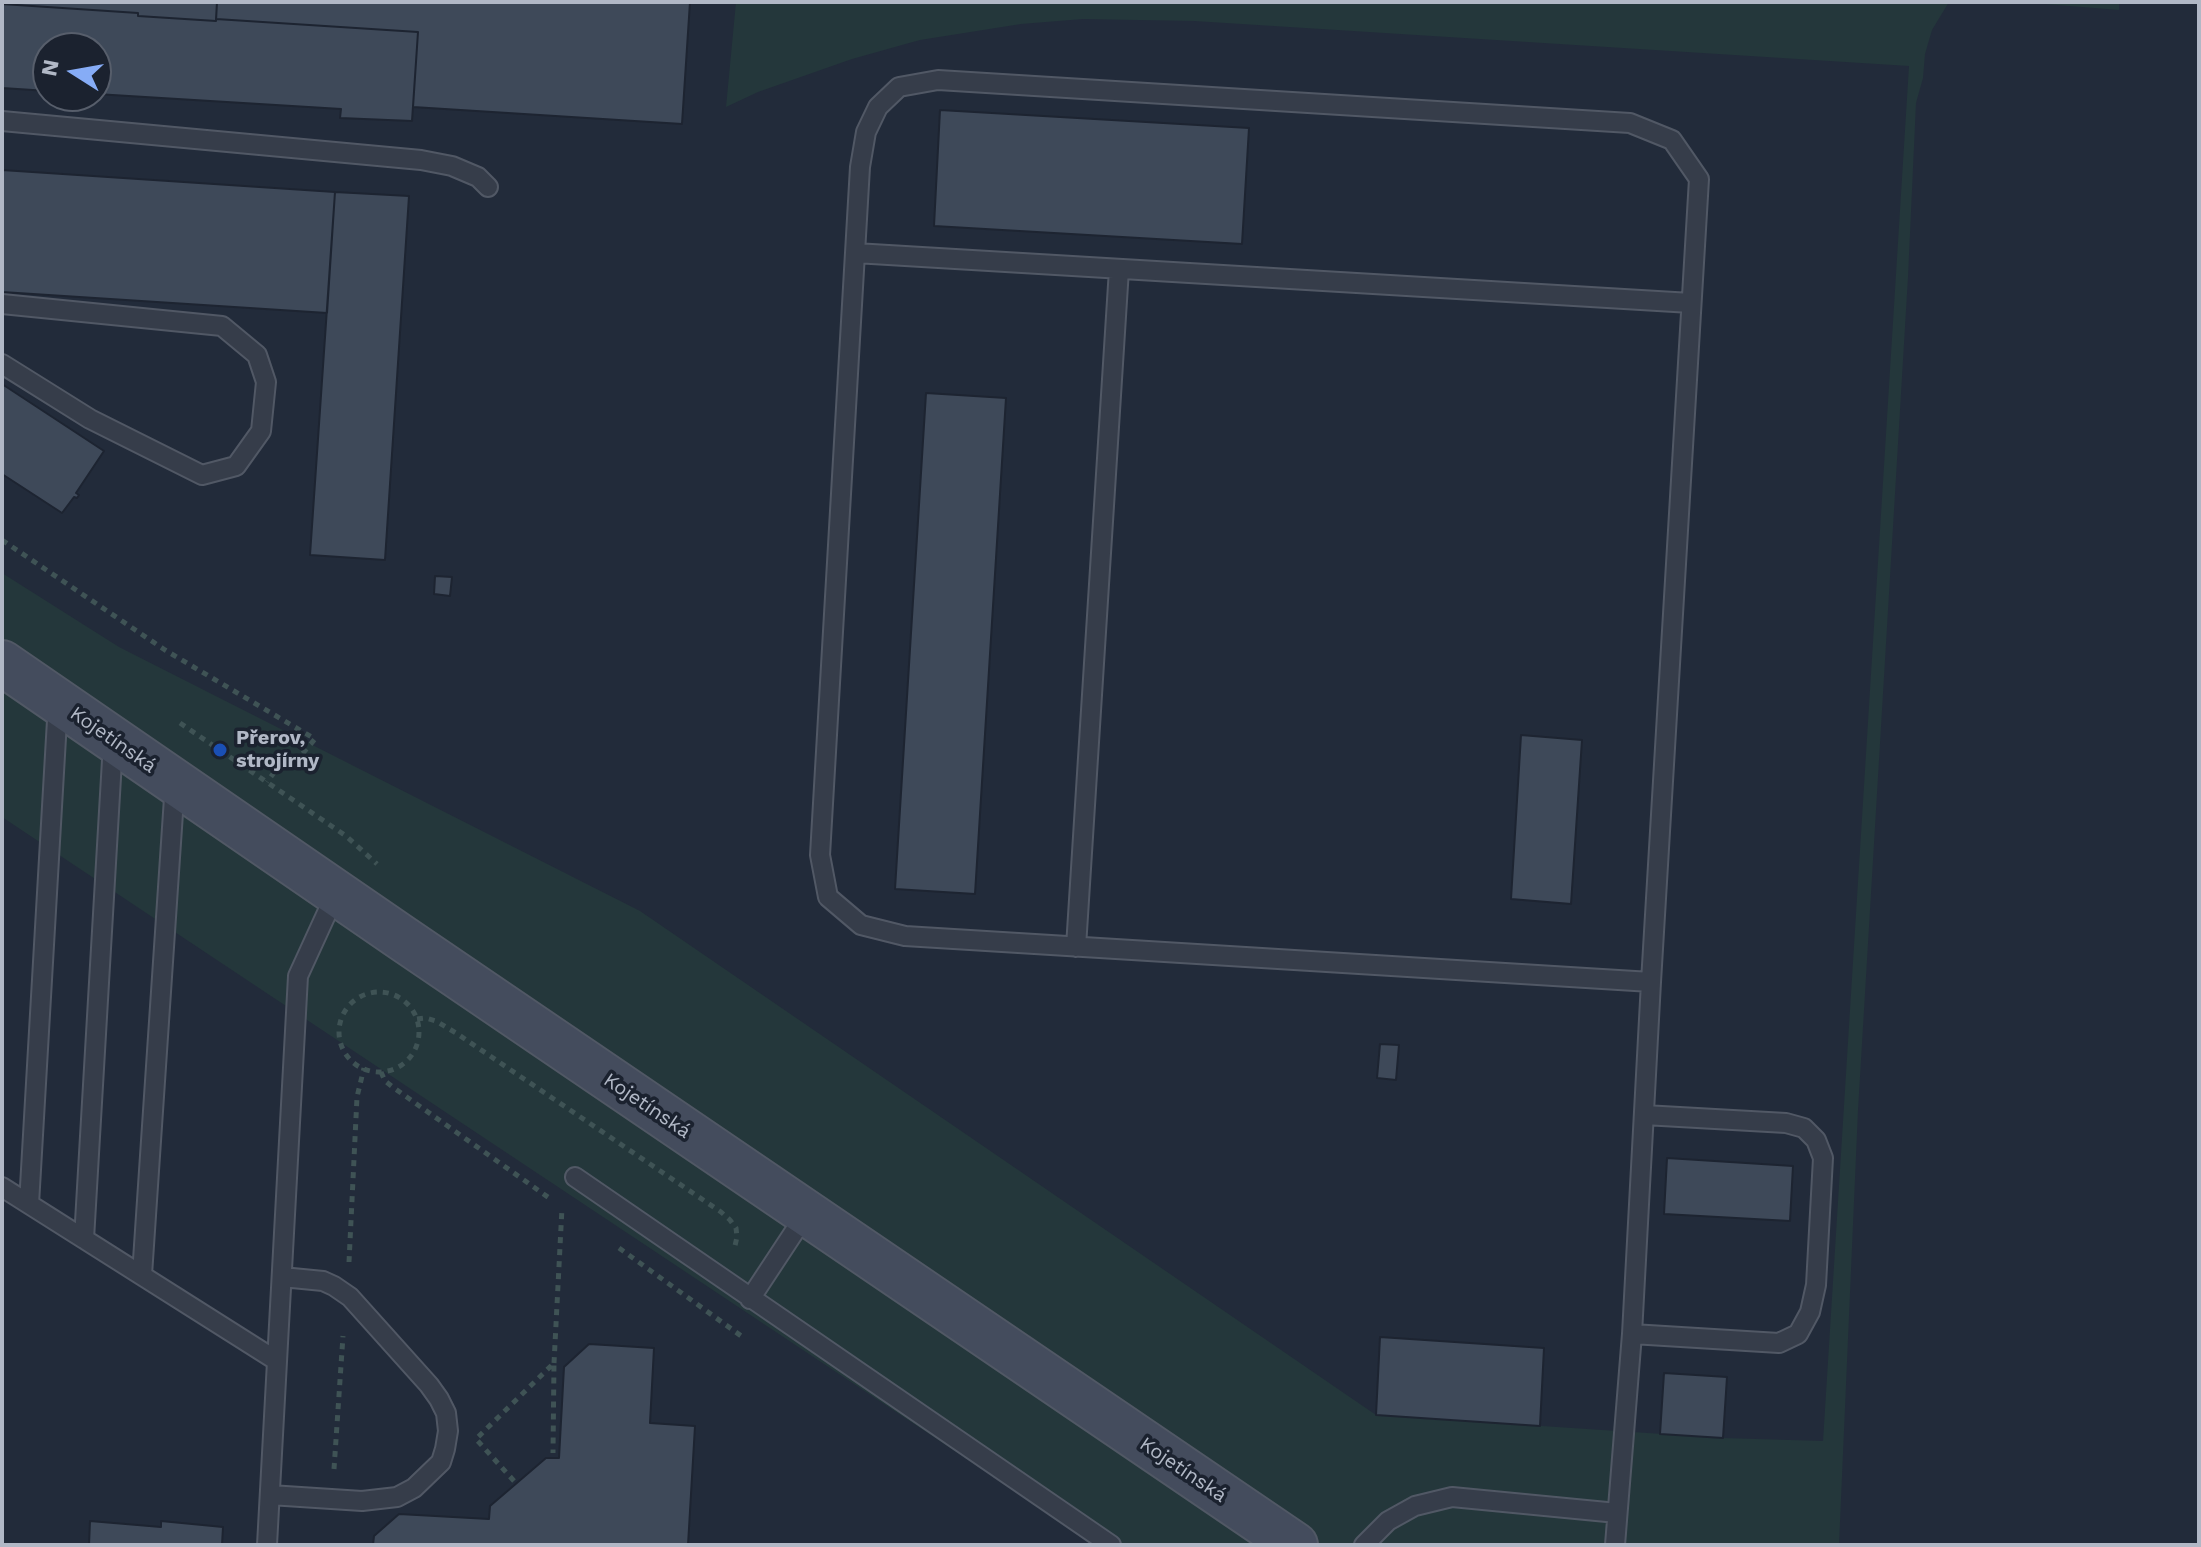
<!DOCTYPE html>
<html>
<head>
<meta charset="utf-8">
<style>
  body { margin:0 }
  #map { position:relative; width:2201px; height:1547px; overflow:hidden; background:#222b3a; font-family:"Work Sans",sans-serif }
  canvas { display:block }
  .frame { position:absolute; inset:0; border:4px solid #b1b8c6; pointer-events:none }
  .north { position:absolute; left:32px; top:32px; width:80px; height:80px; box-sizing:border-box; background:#1b222f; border:2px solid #575e6b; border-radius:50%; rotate:281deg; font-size:22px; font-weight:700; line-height:32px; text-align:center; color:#b1b8c6 }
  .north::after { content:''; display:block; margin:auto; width:28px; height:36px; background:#86acf6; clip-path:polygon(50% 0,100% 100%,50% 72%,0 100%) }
</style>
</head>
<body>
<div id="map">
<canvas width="2201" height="1547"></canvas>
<div class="frame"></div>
<div class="north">N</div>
</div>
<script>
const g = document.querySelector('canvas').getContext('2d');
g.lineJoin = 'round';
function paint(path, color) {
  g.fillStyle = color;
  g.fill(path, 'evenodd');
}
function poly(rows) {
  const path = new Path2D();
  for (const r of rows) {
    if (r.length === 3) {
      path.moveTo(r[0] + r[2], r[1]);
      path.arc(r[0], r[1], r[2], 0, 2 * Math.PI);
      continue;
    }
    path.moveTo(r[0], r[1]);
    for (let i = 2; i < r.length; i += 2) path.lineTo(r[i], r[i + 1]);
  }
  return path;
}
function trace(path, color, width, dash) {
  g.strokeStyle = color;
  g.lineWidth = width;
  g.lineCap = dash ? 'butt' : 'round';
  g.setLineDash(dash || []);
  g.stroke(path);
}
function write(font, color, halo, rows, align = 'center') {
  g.font = font + ' "Work Sans",sans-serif';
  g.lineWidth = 7;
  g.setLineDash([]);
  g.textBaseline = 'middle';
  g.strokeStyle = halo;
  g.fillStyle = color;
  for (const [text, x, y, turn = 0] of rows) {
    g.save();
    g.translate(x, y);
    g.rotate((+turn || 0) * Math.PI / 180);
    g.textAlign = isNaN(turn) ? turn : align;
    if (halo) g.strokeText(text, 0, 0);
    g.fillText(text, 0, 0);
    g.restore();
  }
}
paint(poly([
  [736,2,1949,2,1932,30,1925,54,1923,78,1916,103,1908,277,1858,1110,1839,1545,1096,1545,2,817,2,573,119,647,640,911,1376,1415,1723,1438,1823,1441,1909,66,1194,21,1083,19,1021,24,920,40,852,59,758,92,726,107],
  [2020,2,2119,2,2119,10]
]), '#24373b');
const building = poly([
  [2,2,217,2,216,21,138,16,138,13,2,4,2,2],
  [217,2,690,2,682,124,413,107,418,32,216,19,217,2],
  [2,4,138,13,138,16,216,21,216,19,418,32,412,121,340,118,341,109,96,94,96,48,48,48,48,91,2,88,2,4],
  [940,110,1249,128,1242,244,934,226,940,110],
  [2,170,335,192,327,313,2,292,2,170],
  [335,192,409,196,385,560,310,555,335,192],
  [2,384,104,451,76,493,79,495,77,498,74,497,62,513,2,474,2,384],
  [926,393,1006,398,975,894,895,889,926,393],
  [435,576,452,577,450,596,434,594,435,576],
  [1521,735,1582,740,1571,904,1511,899,1521,735],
  [1380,1044,1399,1045,1396,1080,1377,1078,1380,1044],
  [1667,1158,1793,1166,1790,1221,1664,1214,1667,1158],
  [1380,1337,1544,1348,1540,1426,1376,1415,1380,1337],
  [589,1344,654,1348,650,1423,695,1426,688,1545,373,1545,374,1536,399,1514,489,1519,490,1506,546,1458,559,1458,564,1367,589,1344],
  [1664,1373,1727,1377,1723,1438,1660,1434,1664,1373],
  [90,1521,161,1527,161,1521,223,1527,222,1545,89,1545,90,1521]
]);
paint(building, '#3e4959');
trace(building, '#1d2431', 2);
const service = poly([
  [2,121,421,160,452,166,478,177,488,187],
  [855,253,1691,303],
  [2,304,222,326,257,355,266,382,261,431,236,466,202,475,90,419,2,364],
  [1076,947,1119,269],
  [575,1177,1111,1545],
  [2,1187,277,1361],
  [29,1204,58,703],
  [84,1239,113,743],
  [142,1275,175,783],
  [750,1299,806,1214],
  [1632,1334,1779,1343,1798,1334,1810,1312,1816,1285,1823,1158,1816,1140,1804,1128,1786,1123,1644,1115],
  [270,1495,362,1501,397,1497,414,1488,441,1462,445,1449,448,1431,446,1413,439,1399,429,1385,350,1297,334,1286,323,1281,282,1277],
  [267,1545,298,976,336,893],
  [1364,1545,1388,1521,1415,1506,1452,1497,1617,1513],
  [1615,1545,1632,1334,1651,982,1699,179,1672,140,1630,123,938,80,899,87,878,107,866,132,860,167,820,855,828,897,861,925,905,936,1651,982]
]);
const secondary = poly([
  [2,663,402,938,1295,1545]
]);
trace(service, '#515865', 22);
trace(secondary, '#515865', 48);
trace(poly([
  [2,540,165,650,315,739,296,761,287,755,267,782],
  [180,723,346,836,377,864],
  [379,1032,40],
  [417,1019,426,1018,436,1021,456,1033,721,1212,730,1220,736,1228,737,1237,734,1250],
  [381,1072,385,1081,394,1088,552,1200],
  [619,1248,744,1338],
  [349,1262,357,1097,364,1068],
  [554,1363,562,1208],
  [334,1469,343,1336],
  [514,1481,476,1439,554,1363,553,1453]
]), '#3f5355', 5, [6, 6]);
trace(service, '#363d4a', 18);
trace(secondary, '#444c5d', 44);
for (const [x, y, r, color] of [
  [220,750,8,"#1a4fb4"]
]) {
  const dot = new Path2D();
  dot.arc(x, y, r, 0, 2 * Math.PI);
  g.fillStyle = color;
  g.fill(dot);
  trace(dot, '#1b222f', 3);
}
write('bold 20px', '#b1b8c6', '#1b222f', [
  ["Přerov,",236,738],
  ["strojírny",236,761]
], 'left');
write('20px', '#b1b8c6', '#1b222f', [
  ["Kojetínská",113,740,35],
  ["Kojetínská",647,1106,34],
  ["Kojetínská",1183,1470,34]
]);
</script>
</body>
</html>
